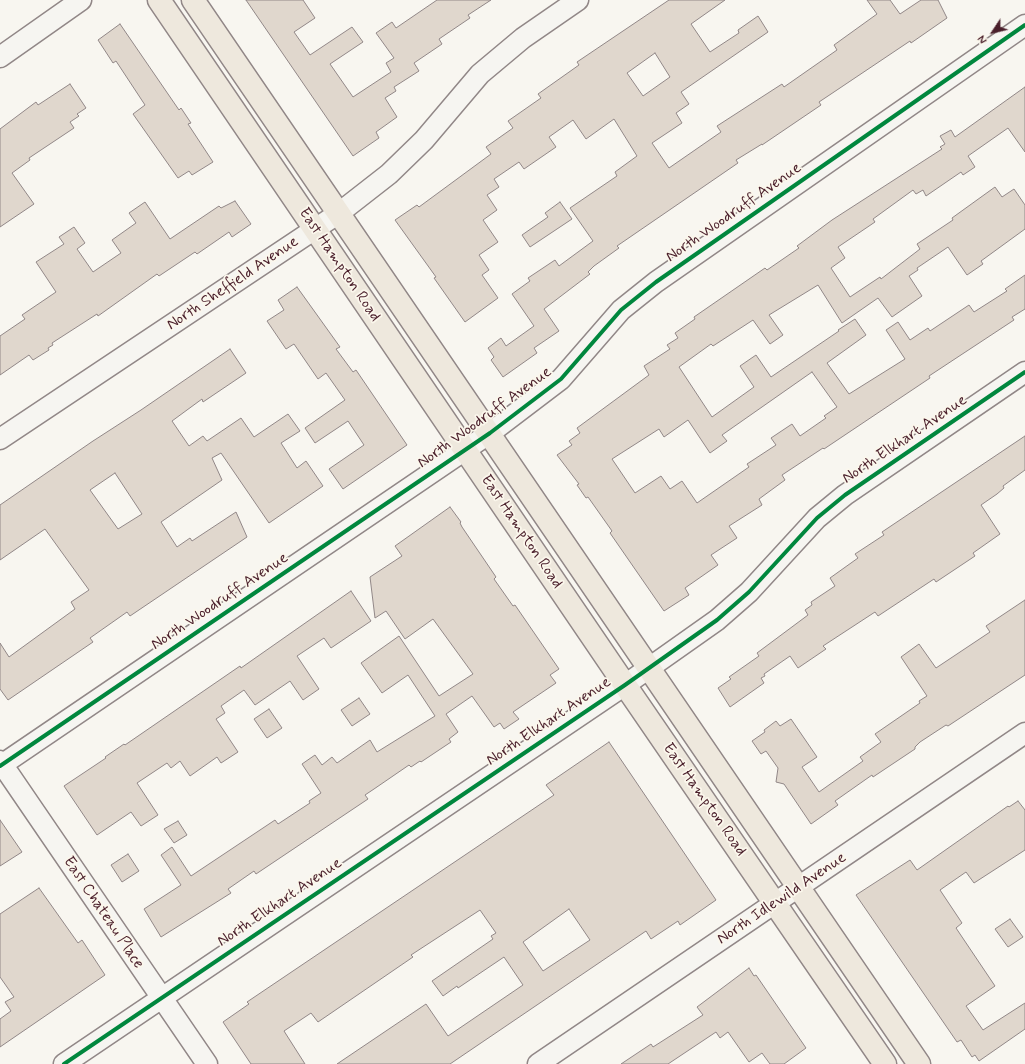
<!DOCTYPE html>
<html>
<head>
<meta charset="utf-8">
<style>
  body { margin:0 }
  #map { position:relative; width:1025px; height:1064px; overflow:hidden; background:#f8f6f0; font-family:Mynerve,sans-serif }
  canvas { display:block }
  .north { position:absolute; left:973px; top:12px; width:40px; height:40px; -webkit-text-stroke:3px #fbf7ec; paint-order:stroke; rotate:235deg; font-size:11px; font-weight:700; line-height:16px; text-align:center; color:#4a1f2b }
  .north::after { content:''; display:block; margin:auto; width:14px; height:18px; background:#4a1f2b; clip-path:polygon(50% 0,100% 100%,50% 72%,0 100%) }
</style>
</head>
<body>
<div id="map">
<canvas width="1025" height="1064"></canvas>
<div class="north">N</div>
</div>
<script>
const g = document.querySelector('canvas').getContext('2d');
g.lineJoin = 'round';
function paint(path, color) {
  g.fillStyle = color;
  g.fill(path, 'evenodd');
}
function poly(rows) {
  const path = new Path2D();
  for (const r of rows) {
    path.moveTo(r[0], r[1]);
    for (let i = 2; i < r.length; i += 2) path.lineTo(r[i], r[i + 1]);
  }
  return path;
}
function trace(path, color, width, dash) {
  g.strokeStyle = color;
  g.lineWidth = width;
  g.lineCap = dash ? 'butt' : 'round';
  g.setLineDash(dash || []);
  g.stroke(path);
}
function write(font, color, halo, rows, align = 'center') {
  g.font = font + ' Mynerve,sans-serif';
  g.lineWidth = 3.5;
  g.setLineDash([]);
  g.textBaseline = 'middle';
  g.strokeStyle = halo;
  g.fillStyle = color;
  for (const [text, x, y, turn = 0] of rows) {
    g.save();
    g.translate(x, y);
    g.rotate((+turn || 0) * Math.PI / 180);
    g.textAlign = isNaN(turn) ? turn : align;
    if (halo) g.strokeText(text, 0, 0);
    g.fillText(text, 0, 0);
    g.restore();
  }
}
const building = poly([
  [246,0,303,0,315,18,294,32,310,55,352,27,363,42,330,64,353,97,391,72,386,63,394,58,376,33,392,22,396,28,437,0,491,0,468,15,470,18,439,39,442,44,414,63,419,71,394,87,396,91,385,98,397,117,376,132,379,138,353,156,246,0],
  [669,0,725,0,691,24,710,52,739,33,738,30,758,16,768,32,681,92,689,104,676,113,682,123,652,143,669,168,721,132,717,126,782,84,784,87,837,50,834,45,877,14,867,0,890,0,900,14,921,0,938,0,947,18,911,43,910,41,831,94,819,102,821,105,762,145,762,144,736,160,738,163,617,246,619,248,594,266,588,272,590,274,544,309,559,331,534,348,537,353,503,377,491,360,494,357,488,348,501,338,506,346,534,326,512,294,530,281,528,278,555,260,559,266,593,241,570,208,617,176,615,172,637,156,614,119,586,139,573,120,549,137,556,147,524,169,519,162,494,179,499,187,487,195,497,210,483,220,498,242,479,255,489,270,482,275,498,298,465,322,434,278,436,277,395,220,417,205,419,207,491,154,486,147,513,128,508,121,541,98,538,94,579,65,577,62,669,0],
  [655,53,670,77,643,96,627,73,655,53],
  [120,24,179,110,181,108,191,123,188,124,213,162,192,175,189,171,178,178,133,114,145,105,116,61,113,63,98,40,120,24],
  [70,84,86,108,77,114,79,116,70,122,74,128,29,158,30,160,12,173,34,204,0,227,0,129,36,102,38,105,70,84],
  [1025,87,1025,152,1008,128,968,156,975,167,963,175,961,172,926,196,923,190,916,194,913,190,873,219,875,222,838,247,845,258,831,268,850,297,880,277,881,279,920,249,917,244,953,220,952,218,995,187,1002,197,1014,189,1025,205,1025,229,981,261,983,264,967,275,948,247,917,268,918,270,909,276,922,296,892,317,878,298,842,323,818,285,769,315,783,335,770,344,753,320,713,346,711,344,679,367,712,417,754,387,740,366,756,355,771,377,839,331,838,330,855,319,866,335,827,363,849,394,905,359,886,330,898,322,910,340,928,328,930,331,969,305,974,312,1007,291,1005,289,1025,275,1025,309,1012,317,1014,320,929,376,930,378,824,449,823,448,782,475,785,480,759,499,762,505,729,526,737,538,711,555,718,565,685,588,689,595,664,611,610,533,612,531,588,497,586,498,577,485,579,484,557,455,572,445,569,441,580,433,577,428,649,375,644,366,670,349,667,345,678,338,675,333,695,319,694,317,765,268,767,270,799,248,797,246,832,220,942,149,940,147,945,144,940,136,951,130,955,137,1025,87],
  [812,372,837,407,824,416,826,418,800,436,792,424,771,438,776,445,747,464,749,467,697,503,682,481,670,489,661,476,635,493,612,459,659,429,664,437,688,420,710,453,727,441,722,435,812,372],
  [235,201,251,224,232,237,229,232,197,254,195,252,159,276,157,274,98,316,97,314,52,343,53,345,48,348,49,350,33,360,29,355,0,375,0,336,25,319,22,315,56,292,36,262,64,244,59,237,74,227,85,243,77,249,93,272,121,253,112,240,136,223,129,213,145,202,170,239,219,206,221,208,235,201],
  [560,202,572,219,530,247,522,235,548,217,545,213,560,202],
  [297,287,340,347,336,349,353,372,356,370,407,445,343,489,329,469,364,445,348,421,315,443,305,428,345,400,326,373,318,379,294,344,286,349,267,321,284,310,278,300,297,287],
  [230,349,246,373,203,402,202,399,172,421,189,446,203,436,207,441,241,418,254,437,288,414,300,431,281,443,297,468,306,461,323,486,269,523,221,453,212,458,222,480,161,522,177,547,190,538,192,541,236,512,247,537,130,616,127,612,90,638,93,642,8,700,0,689,0,643,9,657,75,609,71,602,89,590,45,529,0,560,0,505,93,441,141,410,230,349],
  [115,473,142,514,118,529,90,490,115,473],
  [1025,436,1025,470,1003,486,1004,488,997,494,981,505,1000,534,973,553,975,556,936,582,934,579,878,616,875,612,823,646,826,649,798,668,790,656,764,674,765,676,761,678,764,683,730,707,718,688,731,679,729,677,759,656,757,653,808,615,805,610,812,605,811,602,835,586,830,578,858,558,855,554,884,535,882,532,1025,436],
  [450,507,461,522,460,523,462,527,496,577,494,579,513,606,515,605,559,669,550,675,556,683,513,712,519,719,504,729,500,723,494,727,472,696,446,714,458,732,449,739,451,742,421,762,420,761,411,767,409,765,374,789,365,795,368,799,256,874,254,871,228,889,231,893,161,937,144,909,181,885,161,855,172,847,191,876,275,820,278,824,310,803,309,801,321,793,302,764,315,755,322,765,332,757,337,763,370,740,377,752,435,716,408,675,382,693,361,663,399,636,439,696,473,674,433,619,405,639,386,611,375,618,370,577,402,556,395,546,450,507],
  [351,591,371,621,331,648,324,638,297,656,319,689,303,700,290,681,255,705,244,690,221,706,225,713,216,719,238,752,221,763,217,757,190,776,180,761,171,768,167,763,137,783,158,815,141,826,131,812,97,835,64,786,106,758,105,757,124,744,125,745,240,666,241,668,351,591],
  [1025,600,1025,675,948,726,946,725,920,742,915,747,915,749,873,777,872,775,835,801,838,805,811,824,784,784,776,782,778,768,766,751,761,754,752,741,765,732,764,730,776,721,780,726,791,719,817,757,802,767,819,792,863,761,860,757,881,742,875,734,920,703,919,701,927,696,901,657,919,644,936,668,990,632,986,626,1025,600],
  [359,698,370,714,352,726,341,710,359,698],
  [269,709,282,728,267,738,254,719,269,709],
  [609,742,716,900,680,925,678,921,651,939,646,931,450,1064,337,1064,426,1004,448,1036,523,985,504,957,458,988,457,986,443,996,432,981,493,939,491,936,496,933,480,910,411,955,413,957,318,1022,311,1013,284,1031,305,1064,251,1064,223,1022,249,1004,247,1002,554,795,546,785,609,742],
  [569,909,590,940,543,971,523,942,569,909],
  [1018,801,1025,810,1025,850,974,883,966,872,940,890,962,923,956,928,995,986,966,1006,983,1030,1025,1003,1025,1029,979,1061,975,1055,972,1057,961,1040,957,1042,856,895,910,860,917,870,1008,806,1009,807,1018,801],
  [0,820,22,852,0,866,0,820],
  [178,821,187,835,174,843,164,829,178,821],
  [128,854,139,871,122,882,111,865,128,854],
  [39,888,78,943,82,940,105,975,0,1047,0,1019,11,1011,5,1002,14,997,0,977,0,914,39,888],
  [1010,919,1023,937,1008,947,995,929,1010,919],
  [749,968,754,976,756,975,806,1048,784,1064,770,1064,762,1053,749,1062,728,1032,720,1038,716,1032,668,1064,621,1064,651,1044,653,1047,703,1015,697,1007,749,968]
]);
paint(building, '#e0d7cd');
trace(building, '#918787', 1);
const minor = poly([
  [0,57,81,0],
  [0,439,339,213,389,174,424,140,480,74,523,38,578,0],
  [0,761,207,1064],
  [0,766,490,433,561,379,621,310,656,282,1025,25],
  [64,1064,625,685,717,620,749,592,817,518,845,495,1025,372],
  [538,1064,1025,733]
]);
const major = poly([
  [159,0,625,685,885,1064],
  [193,0,919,1064]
]);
trace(minor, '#918787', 23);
trace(major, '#918787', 25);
trace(minor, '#f6f5f1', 20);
trace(major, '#eee8dd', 22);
trace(poly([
  [0,766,490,433,561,379,621,310,656,282,1025,25],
  [64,1064,625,685,717,620,749,592,817,518,845,495,1025,372]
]), '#00873e', 4);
write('16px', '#4a1f2b', '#fbf7ec', [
  ["North Woodruff Avenue",734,213,-35],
  ["East Hampton Road",339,265,56],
  ["North Sheffield Avenue",233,284,-34],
  ["North Woodruff Avenue",485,418,-36],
  ["North Elkhart Avenue",905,440,-34],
  ["East Hampton Road",521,532,56],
  ["North Woodruff Avenue",220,602,-34],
  ["North Elkhart Avenue",549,722,-34],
  ["East Hampton Road",704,800,55],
  ["North Idlewild Avenue",782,899,-34],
  ["North Elkhart Avenue",280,903,-34],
  ["East Chateau Place",103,913,56]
]);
</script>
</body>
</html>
